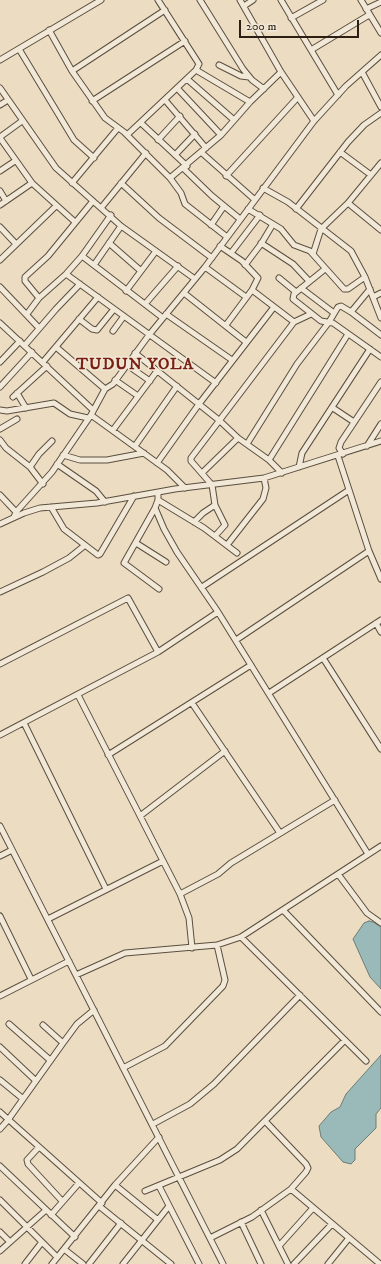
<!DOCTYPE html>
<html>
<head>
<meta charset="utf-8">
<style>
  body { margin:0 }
  #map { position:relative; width:381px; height:1264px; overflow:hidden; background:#ebdcc2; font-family:"IM FELL DW Pica",serif }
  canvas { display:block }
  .scale { position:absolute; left:239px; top:20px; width:120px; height:18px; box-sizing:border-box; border:2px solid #2a1f12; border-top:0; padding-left:5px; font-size:12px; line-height:14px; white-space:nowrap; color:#2a1f12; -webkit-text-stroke:3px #f2e8d7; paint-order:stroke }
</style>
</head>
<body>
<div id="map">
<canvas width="381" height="1264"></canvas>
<div class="scale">200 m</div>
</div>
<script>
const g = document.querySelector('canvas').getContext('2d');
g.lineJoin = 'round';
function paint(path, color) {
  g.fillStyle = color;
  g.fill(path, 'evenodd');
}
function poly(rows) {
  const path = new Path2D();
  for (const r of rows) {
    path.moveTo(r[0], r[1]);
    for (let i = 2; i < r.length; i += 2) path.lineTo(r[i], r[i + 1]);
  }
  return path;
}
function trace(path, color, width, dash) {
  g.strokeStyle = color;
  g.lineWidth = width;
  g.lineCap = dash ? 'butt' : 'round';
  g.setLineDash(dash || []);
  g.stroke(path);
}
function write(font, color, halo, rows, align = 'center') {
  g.font = font + ' "IM FELL DW Pica",serif';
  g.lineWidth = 3;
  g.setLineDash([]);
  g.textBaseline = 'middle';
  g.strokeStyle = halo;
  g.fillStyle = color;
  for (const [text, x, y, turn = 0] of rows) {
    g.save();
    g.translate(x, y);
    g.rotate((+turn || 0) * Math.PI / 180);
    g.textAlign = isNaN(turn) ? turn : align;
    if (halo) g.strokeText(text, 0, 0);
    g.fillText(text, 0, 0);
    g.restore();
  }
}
const water = poly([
  [369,921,373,922,381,927,381,989,370,977,353,939,364,923,369,921],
  [381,1055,381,1108,376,1114,376,1128,355,1149,355,1160,351,1164,343,1162,321,1137,319,1126,331,1112,340,1107,346,1094,381,1055]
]);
paint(water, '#99bab8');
trace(water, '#6d7c76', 1);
const minor = poly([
  [200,0,243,69,252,80,264,89],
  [240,0,281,72,314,121],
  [281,0,338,95],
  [361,0,381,33],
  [244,6,253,0],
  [366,9,381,2],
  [291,18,323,0],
  [49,30,72,71,105,118,124,132,170,178,181,193,185,204,227,237],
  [19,49,74,140,94,158],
  [311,50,369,15],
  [0,60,101,0],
  [219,65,241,76,249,77],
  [196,70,250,102],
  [72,71,165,10],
  [362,72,381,107],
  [187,79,234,120],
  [0,88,56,168,121,226,195,279],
  [177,88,221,135],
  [165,100,206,148],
  [92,101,185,41],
  [0,105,8,100],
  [141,123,187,166],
  [127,135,196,70,199,64,158,0],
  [0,137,22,121],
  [0,138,32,183,75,222],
  [158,140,180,116],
  [340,152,371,175],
  [202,153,255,200],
  [175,155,195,134],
  [183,168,212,196,240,219],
  [0,171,15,161],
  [226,176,298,97],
  [170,178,221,135,250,102,281,72],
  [72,183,118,128],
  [121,183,159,218,212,258],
  [263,188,288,202,351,251,365,277,381,318],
  [0,191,6,201],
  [348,203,381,230],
  [0,205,32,183],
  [101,208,146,153],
  [248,209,281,229,294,245,310,251,344,289,348,289,365,277],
  [296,209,348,142,364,125,381,113],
  [211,225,224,206],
  [0,227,16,244],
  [109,243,141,271],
  [261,243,293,264,309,281],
  [220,246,242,261,258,278,252,290,226,325],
  [231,253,260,215],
  [313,254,321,229,348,203,381,163],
  [82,256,163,318],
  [0,260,56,206],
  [94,265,121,226],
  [245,265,261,244,273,224],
  [205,267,246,297],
  [325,269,294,294,293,299,321,321,333,323,381,357],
  [66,274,216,383],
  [279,278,296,292],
  [0,287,39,328],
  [301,288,334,313],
  [252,290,294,322],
  [126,291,156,251],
  [184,293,246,342],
  [373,297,381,293],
  [39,298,25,281,25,277,48,256,93,201],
  [145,304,178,266],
  [351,312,370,289],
  [27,314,39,298,66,274,82,256,111,215],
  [166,314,232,360],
  [79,319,92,329,97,330,114,309],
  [0,323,93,410],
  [113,331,124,316],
  [25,345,56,309,80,284],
  [56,347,105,389],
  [135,353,220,421,238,438,269,460,282,473],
  [0,362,20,341],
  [43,362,98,297],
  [127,365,150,381],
  [115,380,138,396],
  [0,387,32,352],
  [17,393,26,408],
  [13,397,47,366],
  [333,408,354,422],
  [0,410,7,411,54,403,70,414,88,418],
  [91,415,167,470,185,488],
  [0,429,17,419],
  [113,430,157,371],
  [0,440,6,448,30,467,43,484],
  [247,444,297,364,329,322,338,307,341,306,351,312,381,335],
  [135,446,177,386],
  [367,446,381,424],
  [343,454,339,448,341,442,381,382],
  [63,455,80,460,107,460,144,453],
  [338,456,369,551,381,579],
  [269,460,348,334],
  [157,463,199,404,274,307],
  [57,464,96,491,105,502],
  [30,467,39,454,52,441],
  [299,467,302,453,370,349],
  [202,473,238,438],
  [158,492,158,500,155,508,124,563,159,589],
  [0,495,16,512],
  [158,500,204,528,237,553],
  [51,507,64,529,98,555,100,554,134,496],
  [155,508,164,529,177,552,218,612,368,854],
  [14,517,16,512,52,472,91,415,105,389,113,384,149,335,205,267,314,121,346,86,381,55],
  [194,522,203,513,215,505],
  [0,524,24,513,40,508,97,503,175,489,264,478,381,441],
  [215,536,225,525,215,505,212,485,191,461,191,458,294,322,311,314],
  [136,543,166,562],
  [227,545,263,499,266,488,264,478],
  [202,587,349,490],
  [0,592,43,572,69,558,84,546],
  [376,623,381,632],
  [236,640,369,551],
  [323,658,381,749],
  [0,664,128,598,158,652],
  [269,693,381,620],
  [78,695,180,894,189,918,192,948],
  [192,703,280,833],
  [24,723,106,889],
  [0,735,158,652,218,612],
  [108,755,251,665],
  [140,816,225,751],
  [0,826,223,1264],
  [0,856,12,850],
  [338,874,367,913,381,923],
  [180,894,218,874,231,863,335,800],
  [283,910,381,1012],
  [0,916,31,979],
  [48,919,163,861],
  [241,937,366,1061],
  [76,975,125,953,217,945,241,937,381,846],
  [0,996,69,961],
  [9,1024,50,1060],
  [43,1025,63,1043],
  [0,1047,35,1080],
  [123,1068,165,1046,223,986,225,980,217,945],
  [0,1080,22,1098],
  [0,1112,102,1203],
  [153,1124,190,1104,214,1084,300,995],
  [0,1129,8,1120,63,1043,77,1024,94,1010],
  [39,1147,27,1160,28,1164,62,1201],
  [0,1166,75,1237],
  [115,1185,158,1220],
  [159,1186,199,1264],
  [291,1189,380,1264],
  [145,1191,220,1160,237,1149,345,1040],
  [0,1200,57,1257],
  [99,1206,171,1264],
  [261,1210,288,1264],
  [51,1215,79,1183],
  [241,1222,261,1264],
  [0,1232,10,1242],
  [210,1238,252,1217,291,1189,306,1172,308,1168,306,1164,265,1121],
  [279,1246,313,1208],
  [64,1249,83,1264],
  [0,1251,46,1210],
  [25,1264,42,1242],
  [52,1264,115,1185,159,1137],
  [89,1264,121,1223],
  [123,1264,169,1206],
  [294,1264,332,1224],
  [328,1264,349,1238]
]);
trace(minor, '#5a4e3e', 7);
trace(minor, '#f2e8d7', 5);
g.letterSpacing = '1px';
write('bold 16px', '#7a1f14', '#f2e8d7', [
  ["TUDUN YOLA",135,366]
]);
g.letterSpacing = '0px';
</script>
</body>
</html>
